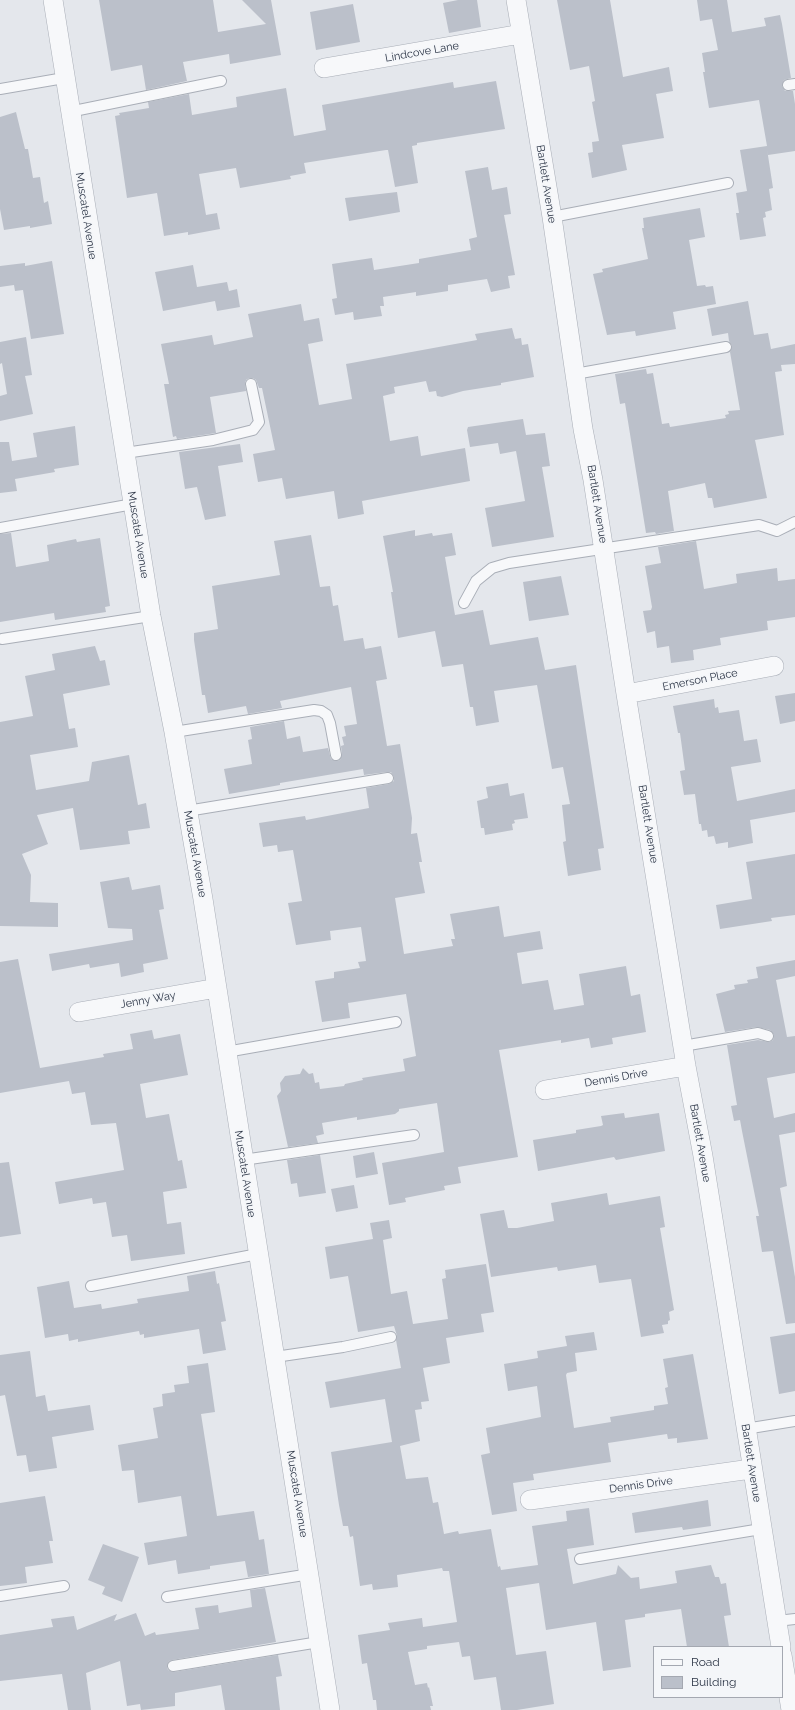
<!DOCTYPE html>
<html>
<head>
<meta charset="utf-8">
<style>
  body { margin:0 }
  #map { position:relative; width:795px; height:1710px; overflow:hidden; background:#e4e7ec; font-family:Raleway,sans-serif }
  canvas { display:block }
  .legend { position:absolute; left:653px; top:1646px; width:130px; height:52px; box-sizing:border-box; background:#f4f6f9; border:1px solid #a4a8b1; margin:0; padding:5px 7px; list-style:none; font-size:12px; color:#2b3445 }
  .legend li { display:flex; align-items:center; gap:8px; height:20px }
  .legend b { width:20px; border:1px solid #a4a8b1 }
</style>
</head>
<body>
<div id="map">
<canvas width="795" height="1710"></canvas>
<ul class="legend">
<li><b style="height:5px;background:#f7f8fa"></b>Road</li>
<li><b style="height:11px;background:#bbc0ca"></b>Building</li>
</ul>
</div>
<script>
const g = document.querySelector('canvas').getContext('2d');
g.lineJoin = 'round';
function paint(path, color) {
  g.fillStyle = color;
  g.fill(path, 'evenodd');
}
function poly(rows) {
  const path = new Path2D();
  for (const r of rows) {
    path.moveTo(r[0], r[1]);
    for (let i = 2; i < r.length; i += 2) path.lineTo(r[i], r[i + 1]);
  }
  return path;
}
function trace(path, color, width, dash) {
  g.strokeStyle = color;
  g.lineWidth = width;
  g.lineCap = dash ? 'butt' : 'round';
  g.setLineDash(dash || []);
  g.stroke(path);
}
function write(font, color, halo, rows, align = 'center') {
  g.font = font + ' Raleway,sans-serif';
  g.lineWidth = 3;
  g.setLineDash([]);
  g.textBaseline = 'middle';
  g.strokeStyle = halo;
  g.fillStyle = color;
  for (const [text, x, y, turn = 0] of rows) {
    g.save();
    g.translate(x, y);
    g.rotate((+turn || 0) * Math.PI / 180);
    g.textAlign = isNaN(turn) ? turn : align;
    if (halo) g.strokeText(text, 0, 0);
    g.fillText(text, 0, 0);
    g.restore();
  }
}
paint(poly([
  [99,0,213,0,218,32,266,24,242,0,271,0,281,55,230,64,229,54,183,62,187,81,146,90,142,65,111,71],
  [458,0,477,0,481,27,449,33,443,3],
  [557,0,610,0,623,77,669,67,673,91,656,94,664,138,622,145,627,170,592,178,588,153,593,152,592,142,599,141,592,102,595,101,589,66,570,70],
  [697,0,727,0,732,32,766,26,764,18,780,15,782,24,791,78,784,80,782,86,785,91,793,91,795,104,795,151,768,155,767,149,773,188,769,189,772,210,765,212,766,217,763,218,766,236,740,240,736,213,739,213,736,193,747,191,740,150,767,146,759,100,709,108,703,72,705,72,702,53,718,50,712,19,700,21],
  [353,4,360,42,316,50,310,12],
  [496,81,505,129,417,143,417,145,412,146,418,183,395,187,388,150,386,150,304,163,306,173,290,176,291,179,240,188,236,168,199,174,206,215,217,213,220,229,188,235,188,232,164,236,157,193,127,198,115,116,120,115,119,113,149,108,148,102,189,94,192,115,237,107,236,97,286,88,294,136,326,130,322,105,453,82,454,88],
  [16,112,25,149,28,149,33,178,40,177,44,203,48,201,52,224,30,228,30,226,4,230,0,209,0,117],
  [488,167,492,190,507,187,511,214,504,215,515,275,508,276,510,288,491,292,487,279,448,285,448,291,416,296,416,292,383,297,384,306,380,306,382,316,354,320,353,312,335,315,332,299,337,298,332,264,372,258,374,270,419,263,419,259,471,250,469,239,477,237,465,171],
  [397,192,400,212,349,221,345,198],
  [700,208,705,237,689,240,697,286,705,285,706,287,713,286,716,304,673,312,676,329,636,336,635,331,607,335,593,274,603,272,602,269,648,259,642,228,644,228,643,218],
  [52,261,64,334,31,339,23,290,15,291,14,285,0,287,0,266,25,263,25,266],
  [193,265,197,287,227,282,229,291,237,289,240,307,217,311,215,301,163,311,155,272],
  [748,301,754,335,768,333,771,349,795,344,795,364,781,365,782,371,775,372,784,435,755,440,767,498,714,508,712,498,708,498,705,483,668,491,674,531,656,534,655,532,646,533,625,403,620,404,615,374,646,369,647,374,653,373,662,424,669,423,670,427,726,418,725,415,729,414,728,411,740,410,730,352,732,346,729,341,728,333,712,336,707,309],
  [301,304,304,321,319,318,323,341,308,344,319,405,352,399,346,364,477,340,475,334,512,328,515,339,521,338,522,345,528,344,534,377,501,383,501,385,463,391,442,397,437,396,436,391,429,392,426,381,394,387,395,393,383,396,390,441,418,436,421,456,465,448,470,481,362,501,364,514,338,519,334,491,286,499,282,478,258,482,253,454,275,450,262,388,259,388,256,380,253,378,247,379,245,382,246,391,210,397,216,433,177,439,176,436,173,437,164,384,169,384,161,344,212,335,214,345,253,337,248,314],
  [26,337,32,375,25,376,33,414,0,421,0,396,7,394,2,363,0,364,0,342],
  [523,419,526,435,545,433,550,466,542,467,554,537,492,547,485,508,525,501,516,451,500,454,498,443,470,447,467,430,468,427],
  [75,426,79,465,54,469,55,472,15,479,17,491,0,493,0,442,9,442,12,461,37,457,33,433],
  [240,444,243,462,218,466,226,516,205,520,197,487,185,489,179,452],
  [415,530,415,536,432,533,433,536,452,533,456,555,445,557,455,615,483,610,490,645,538,637,545,670,576,665,604,848,598,849,601,870,568,876,563,842,566,841,562,805,570,804,563,767,552,769,537,685,494,691,499,722,476,726,473,707,470,707,463,664,442,667,435,631,398,638,391,592,393,592,383,536],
  [11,533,16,567,49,561,47,545,76,539,77,542,100,538,110,606,105,607,106,612,55,620,54,613,0,622,0,534],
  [311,535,320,587,330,586,333,606,338,605,344,641,363,638,365,649,381,646,387,679,376,681,387,746,400,744,412,818,411,834,417,833,422,862,419,862,425,893,395,898,404,954,453,946,451,939,455,939,450,914,499,906,504,937,540,931,543,949,517,953,522,984,548,980,554,1010,584,1005,579,974,626,966,631,996,640,994,646,1032,612,1038,613,1044,591,1048,589,1038,561,1043,561,1040,499,1050,518,1157,458,1167,461,1183,444,1186,445,1190,405,1198,406,1202,389,1205,382,1163,444,1152,437,1103,399,1109,399,1111,395,1114,357,1120,357,1117,322,1123,324,1134,316,1136,318,1143,288,1147,277,1096,281,1091,280,1083,285,1076,300,1074,303,1068,309,1074,313,1073,315,1083,319,1082,320,1089,344,1086,345,1084,363,1080,362,1078,405,1071,403,1059,416,1056,406,994,348,1003,350,1018,322,1022,315,981,334,978,334,972,360,968,358,962,366,961,361,927,330,931,331,940,296,945,288,903,302,901,293,850,278,852,277,845,263,847,259,823,305,816,306,820,369,808,366,788,389,784,394,781,394,777,391,772,387,772,364,775,363,769,280,783,280,785,229,794,224,769,252,764,248,740,252,739,250,727,284,721,287,739,300,736,303,752,328,748,331,759,337,761,340,760,342,754,341,746,344,745,342,737,346,736,344,726,357,724,351,687,280,701,282,708,248,714,246,706,208,713,205,695,202,695,194,640,194,633,218,629,212,586,280,575,274,541],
  [696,541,704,589,737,583,736,574,777,568,778,581,795,579,795,617,767,621,768,630,720,638,721,645,693,650,694,660,671,663,669,646,657,648,655,631,647,633,643,611,651,610,652,607,645,566,661,563,658,547],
  [561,576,569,615,529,621,523,582],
  [95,646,100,661,105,660,110,685,63,694,69,729,75,728,78,747,30,755,36,790,89,781,92,762,129,755,138,805,146,803,150,828,128,831,130,844,80,850,73,808,37,815,48,844,22,854,31,875,30,902,58,903,58,927,0,926,0,722,33,716,25,676,55,670,52,654],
  [795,693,795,721,780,724,775,696],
  [714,699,715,708,718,707,719,713,739,710,744,741,757,739,761,762,731,767,737,801,795,789,795,812,750,820,753,843,728,848,728,842,716,844,714,836,708,837,707,830,702,831,701,824,699,824,695,794,684,795,680,771,685,770,680,733,678,733,673,706],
  [508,783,510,796,524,793,528,818,514,820,515,823,512,824,513,830,485,835,484,828,481,828,477,801,488,798,486,787],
  [795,854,795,915,771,918,772,921,720,929,716,905,752,899,746,862],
  [129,877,132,890,160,885,164,909,159,910,168,959,143,964,144,972,121,977,119,963,90,968,89,964,52,971,49,954,133,940,132,929,108,928,100,882],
  [18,959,40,1068,104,1057,103,1054,133,1049,130,1034,152,1030,154,1039,180,1034,188,1075,140,1084,146,1118,169,1114,178,1161,182,1160,187,1188,163,1192,167,1224,181,1222,185,1254,131,1261,127,1235,112,1237,106,1202,93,1204,92,1198,59,1204,55,1182,124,1170,116,1123,91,1125,85,1092,72,1094,69,1081,0,1093,0,962],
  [795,960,795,976,776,980,787,1037,795,1036,795,1073,767,1078,774,1118,795,1113,795,1132,779,1135,787,1186,780,1188,795,1277,795,1323,786,1324,773,1251,762,1252,756,1216,759,1216,742,1131,740,1120,734,1121,731,1106,737,1105,727,1045,758,1040,769,1042,773,1040,774,1035,770,1030,757,1027,725,1032,716,994,735,989,734,985,748,983,747,980,758,978,756,967],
  [624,1113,625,1118,659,1113,665,1151,616,1160,614,1157,538,1171,533,1140,576,1133,576,1130,601,1126,603,1125,601,1116],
  [374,1152,378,1174,356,1178,353,1156],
  [320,1155,326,1193,299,1197,297,1183,291,1184,287,1160],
  [9,1162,21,1234,0,1237,0,1163],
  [354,1185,358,1208,336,1212,331,1189],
  [607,1193,609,1205,660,1196,665,1227,660,1228,674,1310,669,1312,670,1320,668,1321,668,1324,662,1325,664,1333,641,1337,631,1279,599,1283,596,1265,558,1271,557,1267,491,1277,480,1214,504,1210,508,1228,517,1228,554,1221,551,1203],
  [389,1220,392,1238,383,1240,391,1294,407,1291,413,1324,448,1319,442,1279,446,1278,445,1270,486,1264,494,1312,481,1314,484,1332,446,1338,450,1363,423,1368,429,1401,421,1402,422,1409,415,1410,420,1441,400,1446,406,1479,428,1477,433,1503,438,1502,444,1534,458,1531,459,1534,491,1529,498,1567,500,1566,501,1570,538,1565,532,1526,567,1521,566,1511,589,1508,594,1545,567,1549,573,1584,616,1574,618,1565,631,1578,639,1577,640,1589,677,1583,675,1571,711,1565,715,1577,719,1577,721,1584,726,1583,731,1615,724,1616,729,1647,687,1647,681,1609,645,1614,645,1617,625,1620,631,1667,603,1671,596,1622,546,1630,539,1583,506,1588,516,1655,546,1651,554,1704,517,1710,501,1710,496,1677,474,1680,470,1656,462,1657,459,1642,427,1646,427,1649,408,1652,415,1685,427,1683,428,1688,429,1687,433,1706,430,1706,431,1710,377,1710,376,1700,373,1700,367,1663,362,1664,358,1635,390,1630,388,1623,422,1618,423,1627,457,1622,449,1571,443,1571,442,1568,397,1575,398,1587,373,1590,372,1584,360,1586,353,1536,350,1537,348,1526,343,1526,339,1505,331,1452,392,1442,385,1399,330,1408,325,1382,401,1368,396,1340,397,1336,394,1326,358,1332,348,1276,330,1279,325,1247,373,1239,370,1223],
  [215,1271,217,1284,219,1283,226,1321,221,1322,226,1350,203,1354,199,1329,144,1338,144,1334,140,1335,139,1331,78,1342,78,1339,69,1341,68,1334,45,1338,37,1287,69,1281,74,1308,101,1304,102,1309,138,1303,137,1299,189,1291,187,1276],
  [594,1332,597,1350,575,1353,577,1371,567,1373,566,1375,574,1428,611,1422,610,1417,654,1410,654,1406,668,1404,665,1388,668,1387,663,1359,693,1354,708,1439,677,1443,677,1438,668,1439,667,1434,608,1443,611,1462,533,1474,534,1480,513,1483,517,1511,492,1515,481,1455,490,1453,486,1428,541,1417,537,1386,508,1391,504,1364,538,1358,537,1351,567,1346,565,1336],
  [795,1333,795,1391,779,1394,770,1337],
  [30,1351,36,1397,45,1395,48,1411,90,1405,94,1430,52,1437,57,1468,29,1472,26,1455,17,1456,5,1395,0,1396,0,1355],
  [208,1363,215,1412,201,1414,217,1516,254,1511,259,1540,264,1539,269,1574,248,1577,245,1561,210,1566,210,1569,178,1574,176,1560,148,1565,144,1543,187,1536,181,1496,138,1503,134,1470,122,1471,118,1445,158,1438,153,1408,163,1406,162,1394,175,1392,174,1385,189,1383,187,1366],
  [45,1496,53,1541,49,1541,53,1563,25,1567,27,1583,0,1586,0,1503],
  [708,1500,711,1526,683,1530,682,1527,635,1533,632,1513],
  [103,1544,139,1557,122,1602,102,1594,105,1587,88,1580],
  [265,1588,276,1642,172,1660,169,1661,167,1667,168,1670,174,1672,278,1655,282,1676,276,1677,280,1710,225,1710,221,1685,175,1693,175,1706,141,1710,140,1704,127,1706,120,1661,86,1673,91,1710,68,1710,62,1674,0,1681,0,1635,53,1627,51,1619,74,1616,77,1630,117,1614,114,1621,136,1613,145,1636,155,1632,156,1635,199,1629,195,1608,218,1605,219,1613,252,1607,250,1590]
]), '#bbc0ca');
const service = poly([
  [788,85,795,84],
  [0,89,64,78],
  [69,112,221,81],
  [552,217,728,183],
  [575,374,726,347],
  [125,453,213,440,253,430,259,422,251,384],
  [0,528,133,504],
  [464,603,476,581,492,568,509,563,759,525,777,531,795,522],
  [2,639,151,616],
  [174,732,314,710,321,711,327,715,330,723,336,755],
  [187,811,388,778],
  [683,1046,758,1033,768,1036],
  [226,1052,396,1022],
  [243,1160,414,1135],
  [91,1286,258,1254],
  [275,1357,343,1347,391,1337],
  [745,1429,795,1421],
  [580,1559,761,1529],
  [0,1596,64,1586],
  [167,1597,310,1574],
  [777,1621,795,1619],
  [173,1666,319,1642]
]);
const minor = poly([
  [53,0,151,616,174,732,203,899,330,1710],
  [516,0,552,217,583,429,593,480,626,694,686,1066,703,1156,781,1647],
  [324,68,521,34],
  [626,694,774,666],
  [79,1012,217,988],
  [545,1090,686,1066],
  [530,1500,751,1469],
  [782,1655,791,1710]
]);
trace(service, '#a9aeb7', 12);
trace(minor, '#a9aeb7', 20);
trace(service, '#f7f8fa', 10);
trace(minor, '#f7f8fa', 19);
write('11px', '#2b3445', '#f4f6f9', [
  ["Lindcove Lane",422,52,-10],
  ["Bartlett Avenue",546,184,81],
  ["Muscatel Avenue",86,216,81],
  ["Bartlett Avenue",597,504,81],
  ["Muscatel Avenue",138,535,81],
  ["Emerson Place",700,680,-11],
  ["Bartlett Avenue",648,824,81],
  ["Muscatel Avenue",195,854,80],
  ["Jenny Way",148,1000,-10],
  ["Dennis Drive",616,1078,-10],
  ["Bartlett Avenue",700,1143,80],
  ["Muscatel Avenue",245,1174,81],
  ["Bartlett Avenue",751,1463,81],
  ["Dennis Drive",641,1485,-8],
  ["Muscatel Avenue",297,1494,81]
]);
</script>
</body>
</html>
